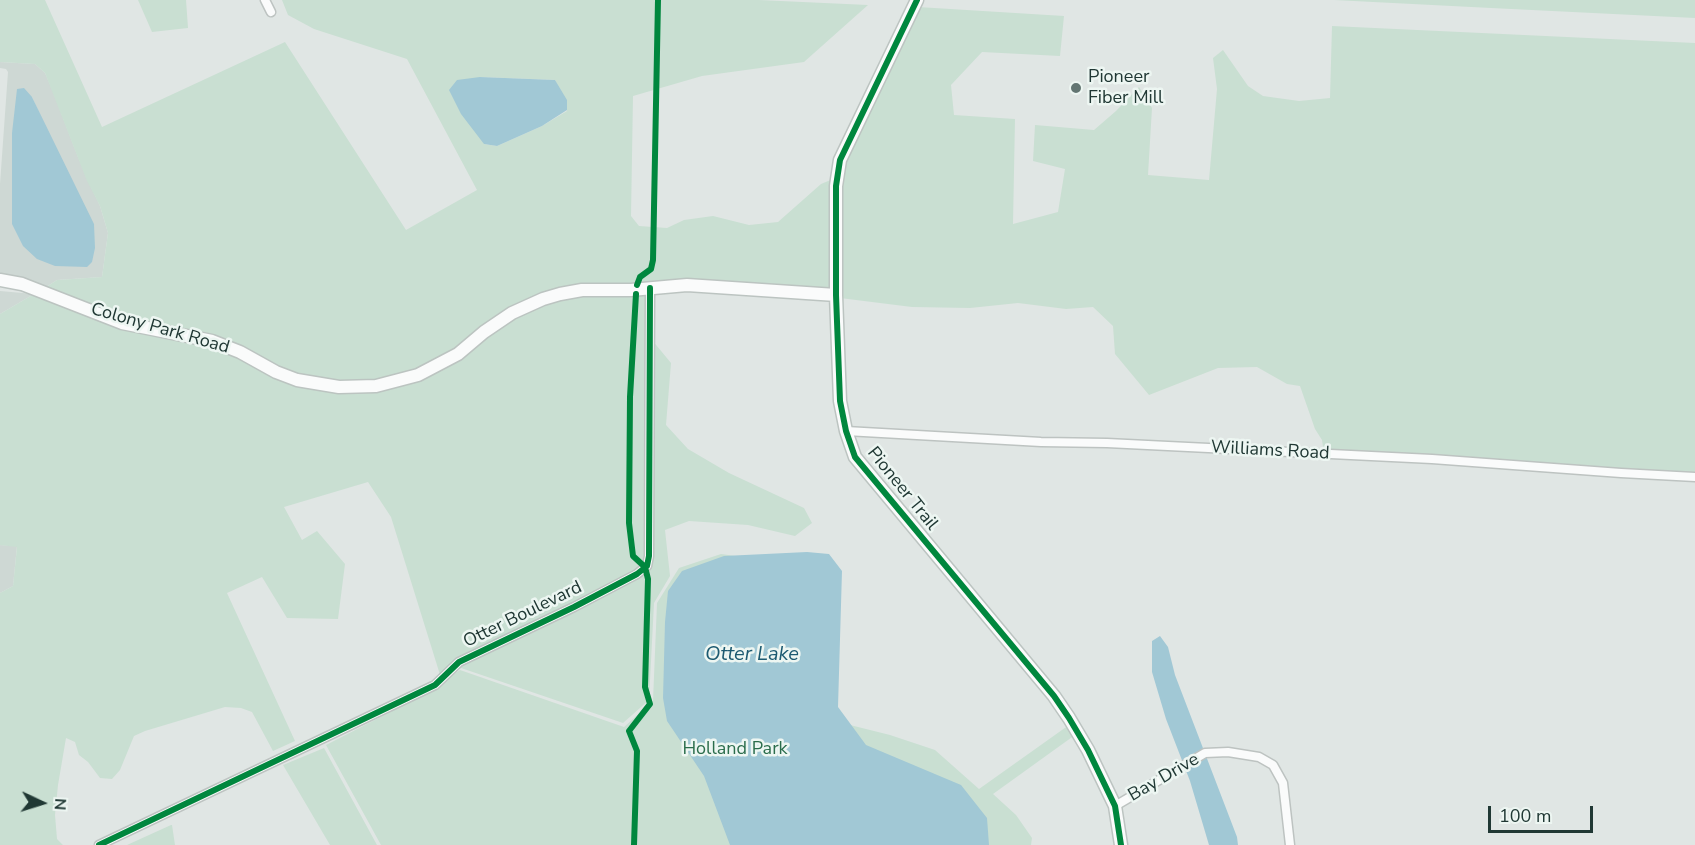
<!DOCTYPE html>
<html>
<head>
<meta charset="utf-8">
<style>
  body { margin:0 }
  #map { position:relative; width:1695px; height:845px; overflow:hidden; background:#e0e6e4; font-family:"Nunito Sans",sans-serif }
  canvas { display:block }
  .north { position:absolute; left:12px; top:773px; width:60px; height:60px; -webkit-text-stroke:4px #edf6f2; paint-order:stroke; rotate:94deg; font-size:16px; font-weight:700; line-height:24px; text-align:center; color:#203834 }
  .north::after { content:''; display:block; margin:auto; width:21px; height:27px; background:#203834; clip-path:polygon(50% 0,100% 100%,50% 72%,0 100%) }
  .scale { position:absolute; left:1488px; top:806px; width:105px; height:27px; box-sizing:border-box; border:3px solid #203834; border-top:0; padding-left:8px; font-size:18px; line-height:21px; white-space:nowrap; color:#203834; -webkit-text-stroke:4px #edf6f2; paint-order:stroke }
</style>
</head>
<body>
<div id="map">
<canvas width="1695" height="845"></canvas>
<div class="north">N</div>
<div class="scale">100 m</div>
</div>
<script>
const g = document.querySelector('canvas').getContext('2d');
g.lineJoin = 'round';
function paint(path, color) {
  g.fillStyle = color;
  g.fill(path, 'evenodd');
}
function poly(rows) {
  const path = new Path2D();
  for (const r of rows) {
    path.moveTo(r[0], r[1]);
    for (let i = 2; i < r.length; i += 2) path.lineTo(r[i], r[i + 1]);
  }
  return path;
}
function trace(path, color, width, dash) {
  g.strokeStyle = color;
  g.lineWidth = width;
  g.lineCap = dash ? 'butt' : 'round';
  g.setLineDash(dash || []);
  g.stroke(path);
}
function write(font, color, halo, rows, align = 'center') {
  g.font = font + ' "Nunito Sans",sans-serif';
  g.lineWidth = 5;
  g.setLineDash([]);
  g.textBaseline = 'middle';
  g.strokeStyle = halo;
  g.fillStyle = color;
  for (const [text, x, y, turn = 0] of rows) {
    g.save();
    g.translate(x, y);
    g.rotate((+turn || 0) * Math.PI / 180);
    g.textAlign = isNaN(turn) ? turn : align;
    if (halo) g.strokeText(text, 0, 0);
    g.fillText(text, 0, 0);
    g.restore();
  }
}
paint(poly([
  [0,62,35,64,45,73,53,91,78,157,100,206,108,233,102,277,57,280,43,289,0,276,0,184,8,72,6,69,0,68],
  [32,97,49,135,12,133],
  [0,291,34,294,0,314],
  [0,545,17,546,13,586,0,593]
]), '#ced8d4');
paint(poly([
  [0,0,45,0,102,127,285,42,406,230,477,190,407,59,314,29,288,15,282,0,759,0,868,5,804,62,702,76,633,96,631,216,639,226,667,228,684,220,713,216,749,225,778,222,821,184,833,179,832,291,560,290,469,341,433,364,376,382,321,382,144,325,43,289,57,280,102,277,108,233,100,206,87,181,45,73,35,64,0,62],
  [480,77,555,80,567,111,542,126,497,146,484,144],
  [138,0,186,0,188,28,152,32],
  [1334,0,1695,0,1695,18,1491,8],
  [918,7,1064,16,1060,56,982,52,951,85,954,115,1015,119,1013,224,1058,212,1065,169,1033,161,1035,125,1094,130,1116,111,1139,87,1152,108,1148,175,1209,180,1217,89,1213,58,1223,50,1248,86,1263,96,1299,101,1330,98,1332,26,1695,43,1695,476,1324,454,1322,440,1315,429,1300,386,1287,384,1257,367,1218,368,1149,395,1115,354,1113,326,1093,307,1066,309,1018,303,970,308,912,307,840,298,840,186,844,161],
  [657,291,652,303,652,340,671,363,666,425,688,449,729,473,804,508,812,523,795,536,748,525,689,521,665,530,670,576,654,603,649,700,623,723,461,668,441,678,391,517,368,482,284,507,302,540,317,531,345,564,338,619,287,618,262,577,227,593,295,741,273,751,252,712,241,708,225,707,145,731,134,736,120,770,112,779,100,778,88,762,79,755,75,742,66,738,58,785,55,815,57,839,63,845,0,845,0,593,13,586,17,547,0,545,0,314,34,294,210,345,296,384,397,385,514,316,561,297],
  [721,554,829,569,826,719,890,735,935,750,979,789,1069,725,1075,735,993,794,1016,815,1032,838,1031,845,381,845,326,745,404,705,460,670,624,727,653,701,657,603,679,568],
  [324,748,377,845,330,845,283,765],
  [172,825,175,845,127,845,171,825]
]), '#c9dfd2');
paint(poly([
  [480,77,555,80,567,100,567,110,542,126,497,146,484,144,461,114,449,90,457,80],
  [24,88,32,97,94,224,95,248,92,262,87,267,55,266,37,259,23,246,12,224,12,133,17,89],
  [807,552,829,554,842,571,838,707,866,745,961,785,987,818,989,845,730,845,704,776,667,721,663,698,665,622,668,591,682,571,724,556],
  [1160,636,1168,647,1175,675,1237,837,1238,845,1209,845,1190,781,1166,719,1152,672,1152,641]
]), '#a1c8d5');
const street = poly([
  [265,0,271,12],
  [846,431,1041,442,1107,443,1432,459,1621,473,1695,477],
  [1115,806,1205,753,1228,752,1259,757,1273,765,1283,783,1290,845],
  [99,845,435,685,459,662,574,607,637,574,647,566,649,556,650,288]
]);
const secondary = poly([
  [917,0,840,160,836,186,836,295,840,401,846,431,855,457,1054,696,1069,718,1088,750,1115,806,1121,845],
  [0,280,22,284,122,323,212,341,240,352,276,372,297,380,339,387,376,386,418,375,458,354,484,332,512,313,543,299,560,294,582,290,631,290,687,285,836,295]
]);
trace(street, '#bdc3c1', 11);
trace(secondary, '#bcc4c1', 15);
trace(street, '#fafbfb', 8);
trace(secondary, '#fafbfb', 12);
trace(poly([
  [917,0,840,160,836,186,836,295,840,401,846,431,855,457,1054,696,1069,718,1088,750,1115,806,1121,845],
  [637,285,640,277,651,269,653,260,658,0],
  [99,845,435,685,459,662,574,607,637,574,647,566,649,556,650,288],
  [634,845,637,751,629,731,650,704,645,687,648,579,645,567,633,556,629,523,630,397,636,294]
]), '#00873e', 6);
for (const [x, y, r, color] of [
  [1076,88,6,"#637572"]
]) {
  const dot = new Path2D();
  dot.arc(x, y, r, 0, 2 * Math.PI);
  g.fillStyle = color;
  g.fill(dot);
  trace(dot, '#edf6f2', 2);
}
write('18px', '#203834', '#edf6f2', [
  ["Pioneer",1088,78],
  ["Fiber Mill",1088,99]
], 'left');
write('18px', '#203834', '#edf6f2', [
  ["Colony Park Road",160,329,16],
  ["Williams Road",1270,451,3],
  ["Pioneer Trail",902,489,51],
  ["Otter Boulevard",523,615,-26],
  ["Bay Drive",1164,778,-30]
]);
write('18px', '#2b6d4c', '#edf6f2', [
  ["Holland Park",735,750]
]);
write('italic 20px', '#1c5a71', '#edf6f2', [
  ["Otter Lake",752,655]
]);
</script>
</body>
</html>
